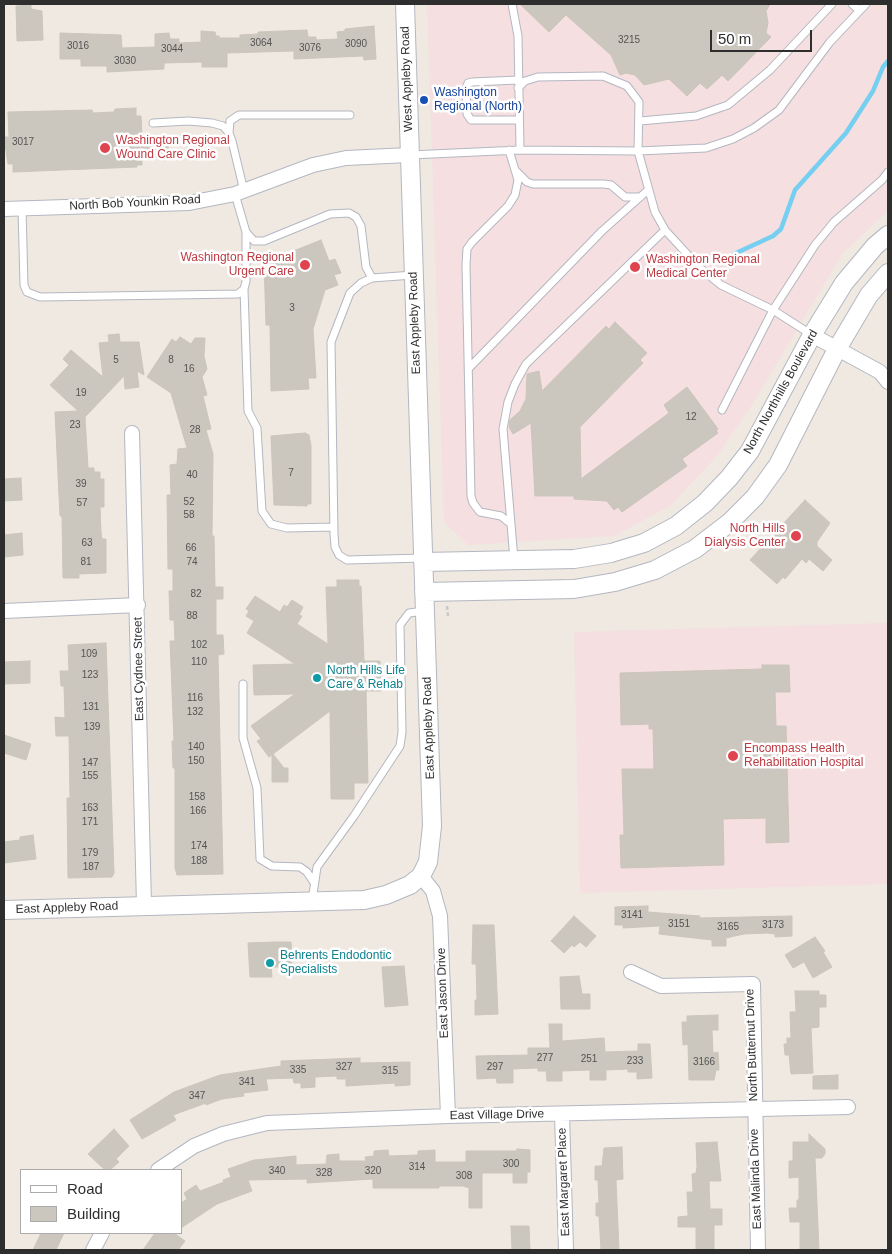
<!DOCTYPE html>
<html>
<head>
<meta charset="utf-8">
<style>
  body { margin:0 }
  #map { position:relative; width:892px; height:1254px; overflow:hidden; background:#efe9e1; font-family:Arial,sans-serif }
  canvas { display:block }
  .frame { position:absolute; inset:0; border:5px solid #2e2e2e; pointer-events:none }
  .legend { position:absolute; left:20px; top:1169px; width:162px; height:65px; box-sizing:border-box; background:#fff; border:1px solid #ababab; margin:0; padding:6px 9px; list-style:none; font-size:15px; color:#2e2e2e }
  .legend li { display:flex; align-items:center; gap:10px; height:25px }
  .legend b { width:25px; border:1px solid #ababab }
  .scale { position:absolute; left:710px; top:30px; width:102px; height:22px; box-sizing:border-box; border:2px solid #2e2e2e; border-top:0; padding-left:6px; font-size:15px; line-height:18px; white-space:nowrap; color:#2e2e2e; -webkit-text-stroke:4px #fff; paint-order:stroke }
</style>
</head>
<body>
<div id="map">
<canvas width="892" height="1254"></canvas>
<div class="frame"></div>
<ul class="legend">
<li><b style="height:6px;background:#fff"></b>Road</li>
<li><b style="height:14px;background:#cbc7bf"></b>Building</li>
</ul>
<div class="scale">50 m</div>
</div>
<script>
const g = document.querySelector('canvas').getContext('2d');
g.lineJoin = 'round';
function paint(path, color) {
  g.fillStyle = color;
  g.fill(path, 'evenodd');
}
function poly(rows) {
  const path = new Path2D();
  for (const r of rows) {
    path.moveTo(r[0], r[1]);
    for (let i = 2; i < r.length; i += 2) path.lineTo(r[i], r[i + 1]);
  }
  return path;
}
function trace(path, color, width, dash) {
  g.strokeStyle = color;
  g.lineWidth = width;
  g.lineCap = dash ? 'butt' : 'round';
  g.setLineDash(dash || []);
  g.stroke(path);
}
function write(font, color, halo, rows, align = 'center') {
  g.font = font + ' Arial,sans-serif';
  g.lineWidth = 5;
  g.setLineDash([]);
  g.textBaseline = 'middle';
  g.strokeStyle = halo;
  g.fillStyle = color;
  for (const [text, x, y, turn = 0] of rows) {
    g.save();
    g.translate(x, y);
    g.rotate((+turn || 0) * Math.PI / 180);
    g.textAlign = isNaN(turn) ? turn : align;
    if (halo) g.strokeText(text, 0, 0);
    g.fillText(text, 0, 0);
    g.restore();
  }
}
paint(poly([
  [427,4,888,4,888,211,843,253,753,403,717,456,670,506,614,536,468,545,444,522],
  [888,623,887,884,580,893,574,632]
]), '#f5dfe0');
trace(poly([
  [734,254,773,236,781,229,795,190,846,133,873,91,883,67,888,61]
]), '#75cff0', 4.5);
const building = poly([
  [520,4,770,4,766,11,768,23,766,33,771,37,728,81,722,75,707,89,700,83,687,96,669,79,644,85,635,75,626,73,620,75,611,55,566,15,549,32,520,4],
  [31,5,31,9,42,11,43,40,17,41,16,6,31,5],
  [374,26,376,59,364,60,363,56,294,59,294,51,227,53,227,67,202,67,202,62,164,63,164,69,107,72,107,66,81,66,81,59,60,59,60,33,121,35,122,48,155,47,155,34,169,33,170,39,179,39,179,43,201,42,201,31,215,32,216,36,219,36,219,38,240,38,240,35,258,34,258,32,307,30,308,37,316,37,316,40,338,39,337,32,345,31,345,29,374,26],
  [136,108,136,116,141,116,142,138,168,137,169,157,142,158,142,165,137,165,137,167,13,172,13,164,8,164,4,137,9,137,8,112,92,110,93,113,114,112,115,109,136,108],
  [321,240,329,261,335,259,341,273,334,275,338,285,325,290,313,329,316,378,308,378,309,389,271,391,270,325,266,325,264,261,271,260,321,240],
  [615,322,647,353,640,360,643,363,580,427,581,479,669,413,664,405,687,387,718,429,716,430,718,433,682,459,687,466,622,512,618,507,614,510,607,501,574,499,574,496,535,496,531,423,513,434,509,427,510,420,520,411,526,399,527,374,539,371,542,391,606,326,609,329,615,322],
  [119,334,120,342,139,342,144,375,137,371,139,387,125,389,124,376,85,417,88,468,94,468,94,472,100,472,100,479,104,479,104,507,100,507,101,533,102,539,106,539,106,573,79,574,79,578,63,578,62,516,60,516,55,412,78,411,50,385,69,365,63,359,71,350,103,377,99,343,109,342,108,335,119,334],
  [180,337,191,344,195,338,205,338,204,356,207,369,202,377,207,395,203,396,211,429,206,430,213,454,212,536,214,536,215,587,223,587,223,599,216,599,216,635,223,635,224,654,218,655,223,874,177,875,175,868,175,768,173,768,172,741,174,741,170,641,175,641,174,620,170,620,169,591,173,591,173,569,168,569,167,495,171,495,170,465,177,464,178,449,187,448,171,393,147,377,172,339,176,342,180,337],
  [305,433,309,435,311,446,311,504,307,504,307,506,274,505,271,436,305,433],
  [21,478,22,500,4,501,4,479,21,478],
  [805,500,830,523,817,542,817,546,832,560,823,571,809,559,806,563,802,559,785,579,783,577,777,584,750,560,805,500],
  [22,533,23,555,4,557,4,535,22,533],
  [337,580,359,580,359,586,361,586,364,661,380,661,381,691,366,691,368,783,354,783,354,799,331,799,330,711,273,754,284,768,288,768,288,782,272,782,272,755,269,757,257,741,261,739,251,726,295,694,254,695,253,665,295,664,247,633,254,621,246,616,249,611,246,609,255,596,280,612,284,605,287,607,292,600,303,607,299,615,302,616,297,624,328,644,326,587,337,587,337,580],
  [106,643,114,873,112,877,68,878,67,798,70,798,69,736,56,736,55,717,65,718,64,686,61,686,60,671,69,671,68,645,106,643],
  [30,661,30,683,4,684,4,662,30,661],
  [762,665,789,665,790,692,775,692,776,726,786,726,789,842,766,843,766,818,723,819,724,865,621,868,620,835,624,835,622,769,654,769,653,729,649,729,649,724,621,725,620,673,762,669,762,665],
  [4,735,31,744,26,760,4,753,4,735],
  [33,835,36,859,4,863,4,842,20,840,20,837,33,835],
  [648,906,648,912,700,916,699,918,792,916,792,936,775,937,775,934,767,933,744,934,726,938,726,946,712,946,712,940,659,934,660,926,623,928,623,925,615,925,615,907,648,906],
  [574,916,596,936,586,947,580,942,574,947,572,945,564,953,551,941,574,916],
  [473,925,494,925,498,1014,475,1015,475,1000,477,1000,476,964,472,964,473,925],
  [815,937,825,951,823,952,832,967,813,978,804,962,793,968,785,955,815,937],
  [274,942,291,942,292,967,271,967,272,977,250,977,248,943,274,942],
  [404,966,408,1005,385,1007,382,967,404,966],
  [579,976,582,994,590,994,590,1009,561,1009,560,977,579,976],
  [795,991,819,991,819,995,826,995,826,1007,819,1007,819,1027,811,1028,813,1073,791,1074,789,1055,785,1055,784,1044,787,1044,787,1038,791,1038,790,1012,796,1012,795,991],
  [718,1015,718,1030,712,1030,713,1053,718,1052,719,1070,716,1070,714,1080,689,1080,688,1044,683,1045,682,1022,687,1022,687,1016,718,1015],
  [549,1024,562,1024,562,1041,604,1038,605,1052,638,1051,638,1044,650,1044,652,1078,637,1079,637,1072,628,1072,628,1069,606,1070,606,1080,590,1080,590,1070,562,1071,562,1081,547,1081,546,1071,538,1071,538,1068,513,1069,513,1083,497,1083,496,1078,477,1079,476,1056,528,1055,528,1048,550,1048,549,1024],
  [360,1058,360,1063,410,1062,410,1085,395,1086,395,1083,346,1086,346,1079,337,1079,337,1076,315,1077,315,1087,301,1088,301,1083,294,1083,293,1078,266,1079,268,1090,243,1093,244,1096,222,1099,206,1105,206,1103,173,1115,176,1120,142,1139,130,1120,174,1092,220,1075,281,1066,281,1061,360,1058],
  [838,1075,838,1089,813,1089,813,1076,838,1075],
  [114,1129,129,1146,116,1159,119,1162,110,1170,105,1170,88,1154,114,1129],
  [809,1134,825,1149,825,1154,822,1158,815,1158,819,1250,800,1250,800,1222,790,1222,789,1208,797,1208,797,1200,799,1200,799,1177,789,1178,789,1161,793,1161,793,1142,809,1142,809,1134],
  [717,1142,721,1181,709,1181,710,1209,722,1209,722,1225,714,1225,714,1250,696,1250,696,1227,678,1227,678,1217,688,1216,687,1192,693,1192,692,1174,696,1173,697,1167,696,1143,717,1142],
  [622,1147,623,1179,616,1180,619,1250,601,1250,599,1216,596,1216,596,1203,599,1203,598,1180,595,1180,595,1166,602,1166,604,1148,622,1147],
  [517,1149,530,1150,530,1172,527,1172,527,1183,513,1183,513,1173,482,1173,482,1208,469,1208,469,1188,463,1186,439,1186,439,1188,373,1188,373,1179,307,1183,307,1179,248,1180,252,1191,217,1204,181,1228,181,1203,187,1199,184,1193,196,1185,200,1191,224,1182,223,1180,231,1177,228,1169,254,1160,296,1156,296,1165,326,1164,327,1155,339,1154,339,1161,366,1161,365,1157,374,1156,374,1151,388,1150,389,1156,418,1155,418,1151,435,1150,435,1162,466,1162,466,1151,517,1151,517,1149],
  [511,1226,529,1226,530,1250,512,1250,511,1226],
  [41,1233,64,1233,56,1250,33,1250,41,1233],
  [155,1233,174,1233,185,1241,178,1250,143,1250,155,1233]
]);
paint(building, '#cbc7bf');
trace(building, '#cbc5ba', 1);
const service = poly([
  [512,4,518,36,520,150],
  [852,4,859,10],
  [518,80,472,82,468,83,466,90,467,114,471,120,519,120],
  [518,88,525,81,538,77,603,76,627,86,639,102,638,151,655,212,665,230,699,267,721,285,773,310,812,335],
  [640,121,696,116,728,105,770,70,832,4],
  [153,123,188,121,212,123,223,126,229,133,232,141,244,191],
  [229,133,230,121,239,115,350,115],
  [509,150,518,180,515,195,508,206,472,242,467,249,466,265,471,496,473,503,480,512,501,516,511,524,514,560],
  [410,155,520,150,638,151,706,148,733,139,754,128,779,110,830,42,866,4],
  [517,172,527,182,533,184,604,184,611,185,625,197,640,197],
  [235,194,246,232,254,241,264,241,330,214,349,213,356,217,361,226,366,267,372,278],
  [22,208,24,285,27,292,40,297,238,294,244,289,246,281,246,232],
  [413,275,372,278,361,283,350,293,331,342,334,534,335,547,339,555,347,560,423,558],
  [244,289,248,411,257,428,262,511,271,524,287,528,334,527],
  [469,368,602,231,648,190],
  [722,410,773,310,815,245,834,222,882,180,888,172],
  [511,524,503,429,508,402,515,384,526,364,665,230],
  [243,684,243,738,257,788,260,859,272,866,300,867,307,872,313,881],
  [312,901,317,867,354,816,400,746,402,732,400,625,409,613,424,611]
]);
const minor = poly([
  [4,209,189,203,235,194,313,165,346,158,409,155],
  [812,335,880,372,888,382],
  [132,433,144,905],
  [4,611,138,605],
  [421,876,433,891,440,916,448,1116],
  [631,972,661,986,753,984,758,1250],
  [562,1114,566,1250],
  [158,1170,194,1146,223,1134,267,1123,448,1116,848,1107],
  [93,1250,102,1233]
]);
const tertiary = poly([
  [423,562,574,559,611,553,644,543,676,526,705,503,729,478,750,451,812,335,844,283,875,246,888,235],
  [424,592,574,589,615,582,655,570,695,549,729,523,755,497,778,465,837,349,869,295,888,273],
  [4,910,364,900,386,895,410,885,421,876,428,862,432,826,405,4]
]);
trace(service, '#b4b7c1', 9);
trace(minor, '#b4b7c1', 16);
trace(tertiary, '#b4b7c1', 20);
trace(poly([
  [447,606,448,616]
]), '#c9c9c9', 2.5, [4, 2.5]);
trace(service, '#fff', 7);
trace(minor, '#fff', 14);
trace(tertiary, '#fff', 18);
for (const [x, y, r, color] of [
  [424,100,5,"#1a4fb4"],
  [105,148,6,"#e0444e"],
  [305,265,6,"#e0444e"],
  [635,267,6,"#e0444e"],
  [796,536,6,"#e0444e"],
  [317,678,5,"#0f9aa8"],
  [733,756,6,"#e0444e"],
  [270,963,5,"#0f9aa8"]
]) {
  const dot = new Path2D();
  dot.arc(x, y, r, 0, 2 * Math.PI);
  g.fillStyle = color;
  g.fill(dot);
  trace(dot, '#fff', 2);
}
write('10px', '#555452', null, [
  ["3215",629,40],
  ["3064",261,43],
  ["3090",356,44],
  ["3016",78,46],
  ["3076",310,48],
  ["3044",172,49],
  ["3030",125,61],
  ["3017",23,142],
  ["3",292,308],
  ["5",116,360],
  ["8",171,360],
  ["16",189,369],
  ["19",81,393],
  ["12",691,417],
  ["23",75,425],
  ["28",195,430],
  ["7",291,473],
  ["40",192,475],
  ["39",81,484],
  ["52",189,502],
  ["57",82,503],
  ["58",189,515],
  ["63",87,543],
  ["66",191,548],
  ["81",86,562],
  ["74",192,562],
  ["82",196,594],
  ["88",192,616],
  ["102",199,645],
  ["109",89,654],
  ["110",199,662],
  ["123",90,675],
  ["116",195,698],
  ["131",91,707],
  ["132",195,712],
  ["139",92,727],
  ["140",196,747],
  ["150",196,761],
  ["147",90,763],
  ["155",90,776],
  ["158",197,797],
  ["163",90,808],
  ["166",198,811],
  ["171",90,822],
  ["174",199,846],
  ["179",90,853],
  ["188",199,861],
  ["187",91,867],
  ["3141",632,915],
  ["3151",679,924],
  ["3173",773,925],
  ["3165",728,927],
  ["277",545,1058],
  ["251",589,1059],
  ["233",635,1061],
  ["3166",704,1062],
  ["327",344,1067],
  ["297",495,1067],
  ["335",298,1070],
  ["315",390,1071],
  ["341",247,1082],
  ["347",197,1096],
  ["300",511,1164],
  ["314",417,1167],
  ["340",277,1171],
  ["320",373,1171],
  ["328",324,1173],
  ["308",464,1176]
]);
write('12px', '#2e2e2e', '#fff', [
  ["West Appleby Road",407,79,-92],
  ["North Bob Younkin Road",135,203,-3],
  ["East Appleby Road",415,323,-92],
  ["North Northhills Boulevard",781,392,-61],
  ["East Cydnee Street",139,669,-91],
  ["East Appleby Road",429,728,-92],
  ["East Appleby Road",67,908,-2],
  ["East Jason Drive",443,993,-92],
  ["North Butternut Drive",752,1045,-92],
  ["East Village Drive",497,1115,-1],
  ["East Malinda Drive",756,1179,-92],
  ["East Margaret Place",564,1182,-92]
]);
write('12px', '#164399', '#fff', [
  ["Washington",434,93],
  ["Regional (North)",434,107]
], 'left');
write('12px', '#be3a42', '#fff', [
  ["Washington Regional",116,141],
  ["Wound Care Clinic",116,155],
  ["Washington Regional",294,258,"right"],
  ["Urgent Care",294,272,"right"],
  ["Washington Regional",646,260],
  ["Medical Center",646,274],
  ["North Hills",785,529,"right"],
  ["Dialysis Center",785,543,"right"],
  ["Encompass Health",744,749],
  ["Rehabilitation Hospital",744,763]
], 'left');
write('12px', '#0d838f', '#fff', [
  ["North Hills Life",327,671],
  ["Care & Rehab",327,685],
  ["Behrents Endodontic",280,956],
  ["Specialists",280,970]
], 'left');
</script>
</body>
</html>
